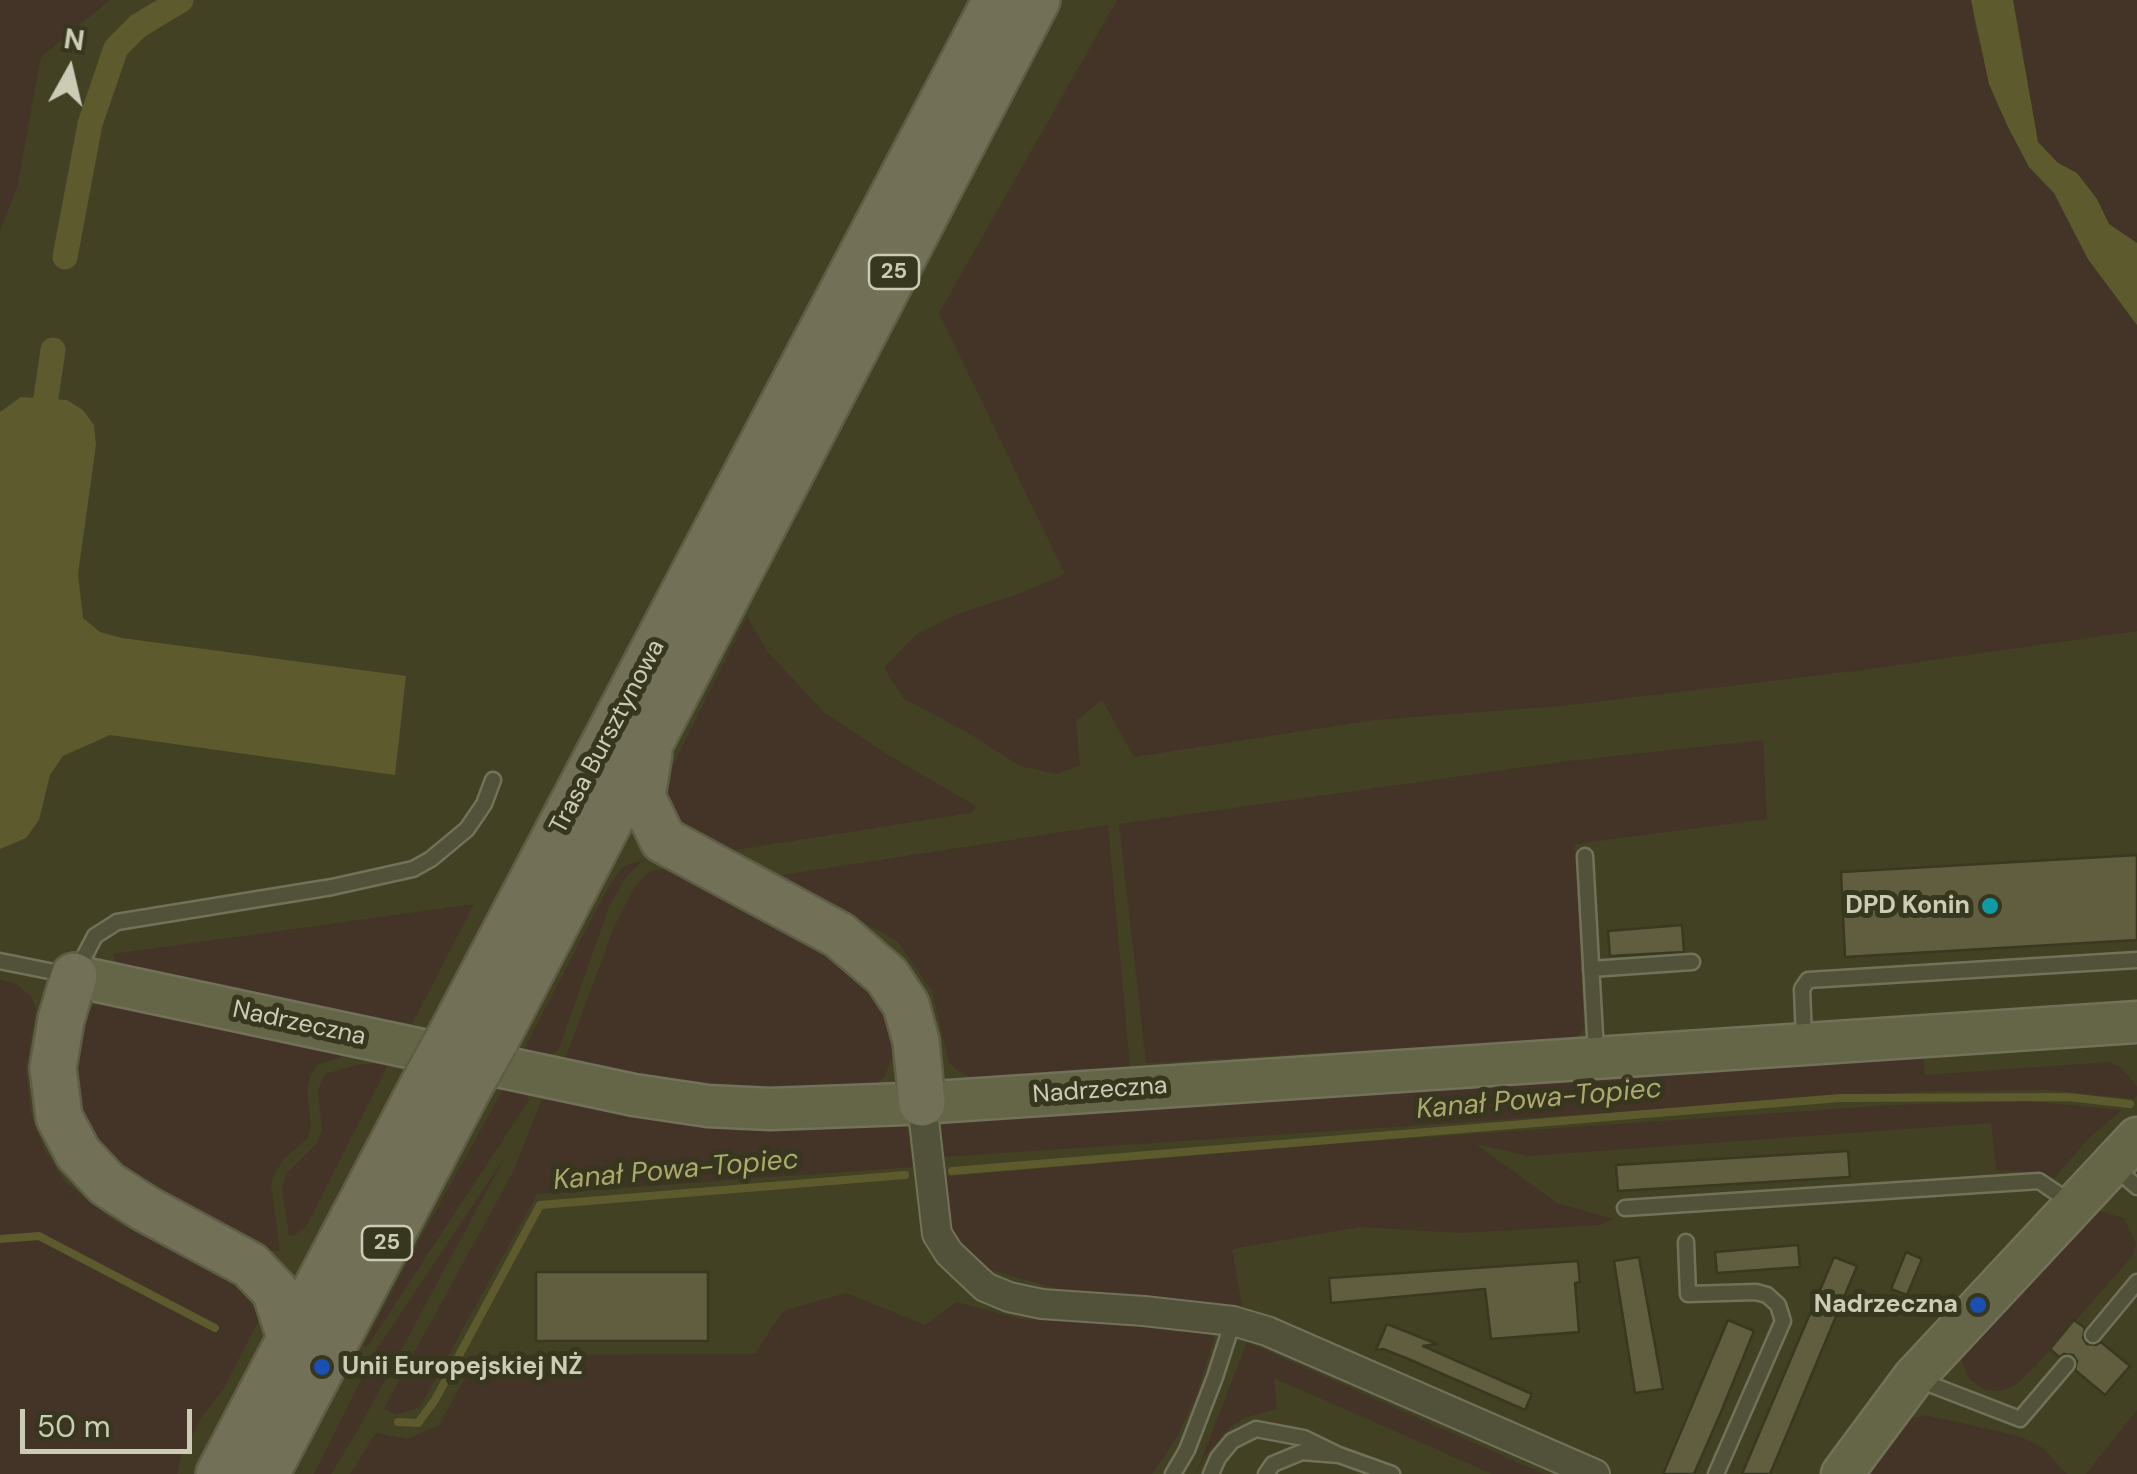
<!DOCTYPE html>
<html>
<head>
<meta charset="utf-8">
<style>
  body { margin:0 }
  #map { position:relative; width:2137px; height:1474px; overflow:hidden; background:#424124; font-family:"DM Sans",sans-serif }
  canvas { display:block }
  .north { position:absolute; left:20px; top:20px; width:100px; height:100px; -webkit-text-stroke:8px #37361e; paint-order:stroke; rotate:8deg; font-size:28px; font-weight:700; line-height:40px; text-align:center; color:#ccccb6 }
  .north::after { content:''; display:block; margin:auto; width:35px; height:45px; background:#ccccb6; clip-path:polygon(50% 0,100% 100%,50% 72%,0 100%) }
  .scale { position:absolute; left:20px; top:1409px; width:172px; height:45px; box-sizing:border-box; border:5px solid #ccccb6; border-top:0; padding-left:12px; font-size:30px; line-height:35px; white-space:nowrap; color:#ccccb6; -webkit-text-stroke:8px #37361e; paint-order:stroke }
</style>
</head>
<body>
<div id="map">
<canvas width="2137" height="1474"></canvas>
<div class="north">N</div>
<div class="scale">50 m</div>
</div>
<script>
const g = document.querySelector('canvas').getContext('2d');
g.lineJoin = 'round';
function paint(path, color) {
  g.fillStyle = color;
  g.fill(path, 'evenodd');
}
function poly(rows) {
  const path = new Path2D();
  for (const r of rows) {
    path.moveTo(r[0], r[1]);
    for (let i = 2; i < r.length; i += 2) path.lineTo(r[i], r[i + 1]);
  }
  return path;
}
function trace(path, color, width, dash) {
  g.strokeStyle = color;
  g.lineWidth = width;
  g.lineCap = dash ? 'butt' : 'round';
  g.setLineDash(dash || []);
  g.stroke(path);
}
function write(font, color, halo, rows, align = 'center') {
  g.font = font + ' "DM Sans",sans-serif';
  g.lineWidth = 10;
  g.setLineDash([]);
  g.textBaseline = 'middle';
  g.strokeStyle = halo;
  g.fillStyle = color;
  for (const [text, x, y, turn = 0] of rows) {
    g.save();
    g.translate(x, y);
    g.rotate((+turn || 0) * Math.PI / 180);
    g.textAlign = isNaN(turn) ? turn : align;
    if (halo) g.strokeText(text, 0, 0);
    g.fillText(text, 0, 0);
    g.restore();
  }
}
paint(poly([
  [0,0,110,0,41,57,17,188,0,231],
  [1117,0,1971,0,1976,31,2029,166,2054,193,2088,260,2137,325,2137,631,1863,670,1562,706,1374,720,1134,757,1102,700,1076,721,1080,765,1057,774,1020,766,967,732,904,699,884,668,917,634,957,614,1019,594,1065,574,939,313],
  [2013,0,2137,0,2137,243,2109,224,2097,199,2077,173,2058,163,2038,142],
  [747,617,767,651,824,712,890,756,976,806,971,813,734,850,685,826,666,801,664,783],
  [1763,740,1767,819,1575,844,1584,1028,1578,1038,1146,1063,1119,824,1568,761],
  [1108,825,1130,1066,970,1077,958,1071,949,1062,932,991,898,942,782,875],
  [644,860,627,875,609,907,558,1051,549,1055,524,1049,610,884,624,866],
  [674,866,825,947,863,979,890,1020,899,1058,891,1059,885,1077,876,1083,864,1086,816,1089,715,1085,658,1079,565,1059,615,925,634,888,649,872],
  [474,904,412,1024,122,966,115,961,113,954],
  [0,980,16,984,31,996,36,1009,26,1070,31,1113,44,1149,65,1182,114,1221,248,1289,263,1312,224,1388,200,1420,181,1457,177,1474,0,1474],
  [110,999,360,1051,317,1065,310,1076,307,1090,311,1127,307,1139,285,1158,274,1174,271,1184,280,1251,263,1250,131,1178,86,1128,73,1092,74,1056,80,1024,96,1003],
  [1922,1049,1925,1075,2109,1062,2120,1067,2131,1079,2137,1087,2137,1096,2134,1099,2049,1090,1933,1091,942,1157,939,1137,941,1126,950,1121],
  [379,1063,388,1065,306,1227,293,1236,289,1235,282,1188,287,1173,317,1143,322,1131,318,1090,325,1074,357,1065],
  [504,1088,526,1093,529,1100,367,1347,364,1345,415,1248],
  [561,1095,906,1123,913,1167,537,1194,420,1407,396,1415,384,1408,514,1170,541,1101],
  [2027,1101,2122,1110,2089,1138,2054,1178,2041,1173,1996,1170,1991,1123,1529,1156,1476,1144,1557,1203,1613,1219,1600,1225,1462,1233,1359,1227,1232,1249,1243,1312,1209,1305,1062,1290,980,1267,949,1245,940,1177,1342,1143,1893,1105],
  [505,1157,358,1430,331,1474,314,1474,375,1352],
  [2091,1209,2124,1218,2136,1243,2133,1255,2035,1367,2015,1385,2002,1391,1985,1390,1970,1380,1959,1355],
  [846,1293,925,1325,956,1302,1021,1319,1194,1328,1215,1337,1197,1393,1177,1437,1152,1474,350,1474,376,1433,408,1439,439,1425,477,1355,755,1354,783,1311],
  [1247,1342,1544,1474,1492,1474,1274,1378,1277,1409,1244,1418,1230,1427,1205,1456,1196,1474],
  [2137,1410,2137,1474,2086,1474,2101,1455],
  [1925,1415,2019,1436,2043,1448,2067,1474,1859,1474,1905,1420]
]), '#433427');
paint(poly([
  [1971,0,2013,0,2038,142,2058,163,2077,173,2097,199,2109,224,2137,243,2137,325,2088,259,2054,193,2029,167,2007,125,1989,84],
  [21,397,67,400,83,410,94,425,96,445,78,574,83,618,100,632,122,638,406,676,395,775,110,735,63,756,50,775,39,820,26,838,0,849,0,412]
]), '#5d5b2d');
trace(poly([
  [952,1171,1840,1098,2068,1097,2130,1104],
  [0,1239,39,1236,215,1328],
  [398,1422,418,1423,435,1400,540,1205,905,1175]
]), '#5d5b2d', 8);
trace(poly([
  [65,257,90,124,116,48,138,26,181,0],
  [46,397,53,350]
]), '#5d5b2d', 25);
const building = poly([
  [2137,855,2137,940,1845,957,1841,872,2137,855],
  [1682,925,1684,952,1610,956,1608,931,1682,925],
  [1848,1151,1850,1177,1618,1191,1616,1165,1848,1151],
  [1798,1245,1800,1267,1717,1273,1715,1252,1798,1245],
  [1906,1252,1922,1259,1907,1295,1891,1289,1906,1252],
  [1639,1257,1663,1389,1635,1393,1614,1261,1639,1257],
  [1834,1257,1857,1266,1789,1429,1770,1474,1742,1474,1834,1257],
  [1578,1261,1580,1282,1575,1283,1579,1332,1491,1339,1485,1289,1331,1303,1329,1278,1578,1261],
  [536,1272,708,1272,708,1341,536,1341,536,1272],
  [1728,1320,1754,1331,1721,1412,1694,1474,1663,1474,1728,1320],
  [2074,1320,2085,1328,2083,1338,2087,1344,2096,1345,2101,1342,2130,1366,2105,1395,2075,1370,2077,1361,2073,1355,2064,1354,2059,1357,2050,1349,2074,1320],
  [1387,1324,1437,1344,1423,1346,1532,1394,1525,1410,1406,1358,1383,1349,1376,1350,1387,1324]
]);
paint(building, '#605e3e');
trace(building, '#393820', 2.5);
const lane = poly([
  [1585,856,1596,1053],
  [0,961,74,976,95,936,117,922,332,887,413,869,431,859,467,829,484,804,493,780],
  [1591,969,1692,962],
  [1804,1039,1802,989,1808,980,2137,960],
  [2115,1168,2137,1187],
  [1625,1208,2039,1181,2073,1204],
  [1686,1242,1688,1294,1756,1292,1767,1295,1778,1305,1783,1321,1716,1474],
  [2093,1335,2137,1282],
  [1919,1380,2020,1419,2067,1364],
  [1173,1474,1187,1450,1215,1377,1233,1321],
  [1211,1474,1218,1458,1232,1441,1256,1429,1304,1438,1339,1455],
  [1266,1474,1273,1464,1302,1452,1339,1455,1392,1474]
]);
const street = poly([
  [922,1103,937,1234,949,1253,985,1287,1009,1297,1042,1304,1144,1311,1233,1321,1267,1331,1595,1474]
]);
const secondary = poly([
  [74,976,634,1095,708,1106,770,1109,905,1104,2137,1022],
  [1842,1474,1914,1377,2137,1138]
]);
const primary = poly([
  [649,753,642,797,663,840,839,935,887,976,906,1005,916,1041,922,1103],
  [74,976,61,1020,53,1068,59,1117,78,1153,107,1184,146,1209,250,1265,275,1291,291,1340],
  [453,1031,996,0],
  [495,1041,1037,0],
  [219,1474,427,1078],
  [266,1474,469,1087]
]);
trace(lane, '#72715a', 19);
trace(street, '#72715a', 32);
trace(secondary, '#72715a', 45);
trace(primary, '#5e5d46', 50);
trace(lane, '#525139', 14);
trace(street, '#525139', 28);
trace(secondary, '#656547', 40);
trace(primary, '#727057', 45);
const primaryBridge = poly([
  [427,1078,453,1031],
  [469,1087,495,1041]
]);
trace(primaryBridge, '#5e5d46', 50, []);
trace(primaryBridge, '#727057', 45);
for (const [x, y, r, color] of [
  [1990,906,10,"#0f9aa8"],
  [1978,1305,10,"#1a4fb4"],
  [322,1367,10,"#1a4fb4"]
]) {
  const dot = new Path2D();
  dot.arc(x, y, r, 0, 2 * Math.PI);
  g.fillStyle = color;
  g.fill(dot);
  trace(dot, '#37361e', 4);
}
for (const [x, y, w] of [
  [894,272,50],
  [387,1243,50]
]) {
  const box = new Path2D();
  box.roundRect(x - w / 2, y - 17, w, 34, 8);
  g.fillStyle = '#37361e';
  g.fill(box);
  trace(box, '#ccccb6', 2.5);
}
write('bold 22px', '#ccccb6', null, [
  ["25",894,272],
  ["25",387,1243]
]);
write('25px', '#ccccb6', '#37361e', [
  ["Trasa Bursztynowa",608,737,-62],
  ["Nadrzeczna",299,1024,12],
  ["Nadrzeczna",1100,1091,-4]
]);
write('bold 25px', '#ccccb6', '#37361e', [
  ["DPD Konin",1970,906],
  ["Nadrzeczna",1958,1305],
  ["Unii Europejskiej NŻ",342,1367,"left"]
], 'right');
write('italic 28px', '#ada96d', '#37361e', [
  ["Kanał Powa-Topiec",1539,1100,-5],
  ["Kanał Powa-Topiec",676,1171,-5]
]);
</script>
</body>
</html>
